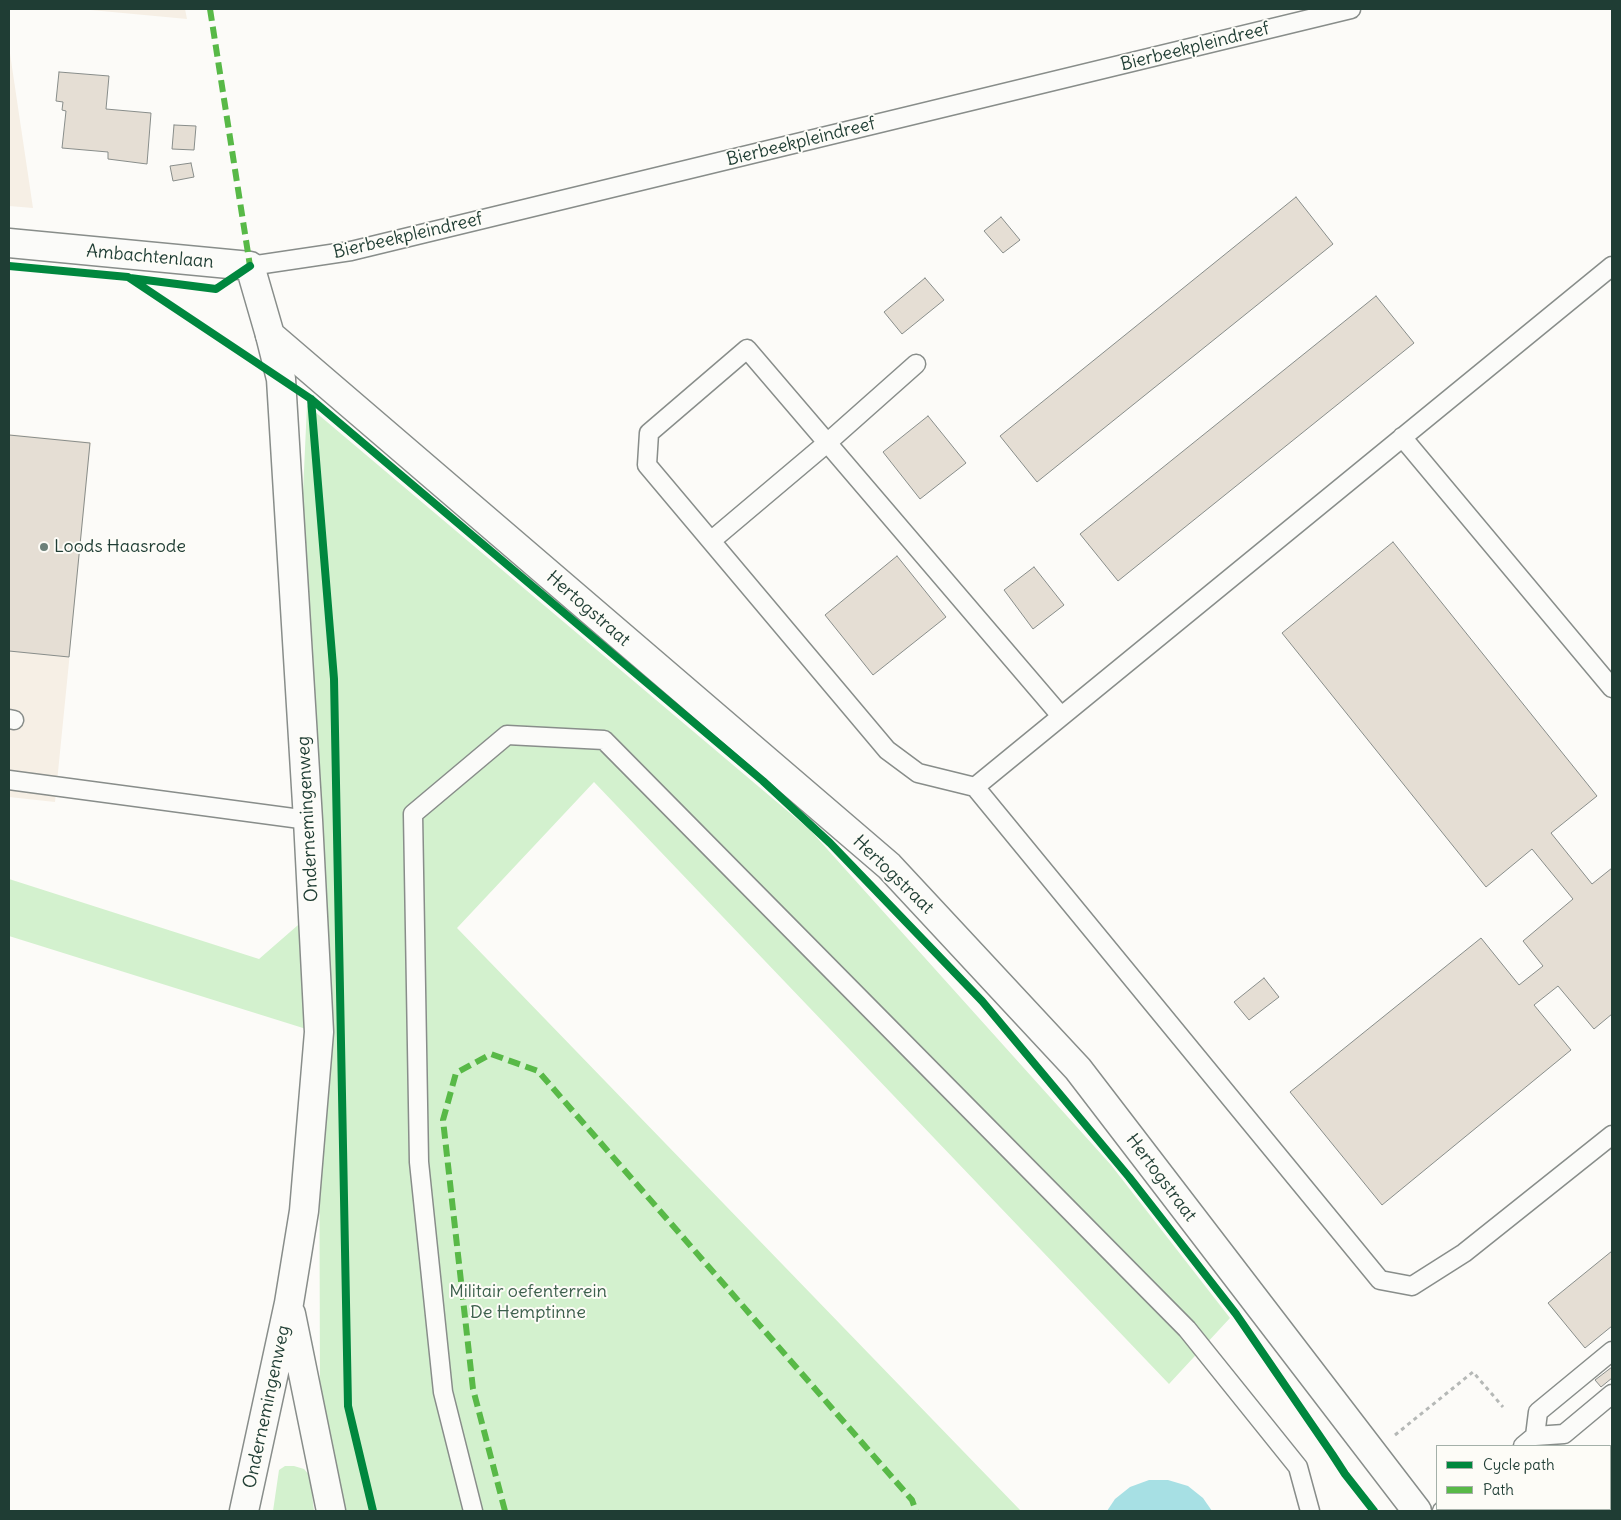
<!DOCTYPE html>
<html>
<head>
<meta charset="utf-8">
<style>
  body { margin:0 }
  #map { position:relative; width:1621px; height:1520px; overflow:hidden; background:#fcfbf8; font-family:Delius,sans-serif }
  canvas { display:block }
  .frame { position:absolute; inset:0; border:10px solid #1f3d34; pointer-events:none }
  .legend { position:absolute; left:1436px; top:1445px; width:175px; height:65px; box-sizing:border-box; background:#fdfcf7; border:1px solid #a4b0a9; margin:0; padding:6px 9px; list-style:none; font-size:15px; color:#1f3d34 }
  .legend li { display:flex; align-items:center; gap:10px; height:25px }
  .legend b { width:25px; border:1px solid #a4b0a9 }
</style>
</head>
<body>
<div id="map">
<canvas width="1621" height="1520"></canvas>
<div class="frame"></div>
<ul class="legend">
<li><b style="height:6px;background:#00873e"></b>Cycle path</li>
<li><b style="height:6px;background:#58b947"></b>Path</li>
</ul>
</div>
<script>
const g = document.querySelector('canvas').getContext('2d');
g.lineJoin = 'round';
function paint(path, color) {
  g.fillStyle = color;
  g.fill(path, 'evenodd');
}
function poly(rows) {
  const path = new Path2D();
  for (const r of rows) {
    path.moveTo(r[0], r[1]);
    for (let i = 2; i < r.length; i += 2) path.lineTo(r[i], r[i + 1]);
  }
  return path;
}
function trace(path, color, width, dash) {
  g.strokeStyle = color;
  g.lineWidth = width;
  g.lineCap = dash ? 'butt' : 'round';
  g.setLineDash(dash || []);
  g.stroke(path);
}
function write(font, color, halo, rows, align = 'center') {
  g.font = font + ' Delius,sans-serif';
  g.lineWidth = 4;
  g.setLineDash([]);
  g.textBaseline = 'middle';
  g.strokeStyle = halo;
  g.fillStyle = color;
  for (const [text, x, y, turn = 0] of rows) {
    g.save();
    g.translate(x, y);
    g.rotate((+turn || 0) * Math.PI / 180);
    g.textAlign = isNaN(turn) ? turn : align;
    if (halo) g.strokeText(text, 0, 0);
    g.fillText(text, 0, 0);
    g.restore();
  }
}
paint(poly([
  [80,9,185,9,187,19],
  [9,47,33,208,9,206],
  [9,434,91,442,55,802,9,797]
]), '#f6efe5');
paint(poly([
  [307,405,810,830,1111,1165,1230,1318,1169,1384,594,782,457,928,1021,1511,344,1511,320,1401,319,1033,9,936,9,879,259,959,313,912,309,593,302,514],
  [285,1466,294,1466,304,1469,310,1476,314,1511,273,1511,279,1470]
]), '#d3f1ce');
paint(poly([
  [1149,1480,1168,1480,1188,1486,1203,1498,1212,1511,1107,1511,1115,1499,1130,1487]
]), '#a7e0e4');
const building = poly([
  [59,72,109,76,106,109,151,113,147,164,108,159,108,152,62,148,66,111,62,110,63,102,56,101,59,72],
  [174,125,196,126,194,150,172,149,174,125],
  [191,163,194,177,173,181,170,166,191,163],
  [1296,197,1333,244,1037,482,1000,436,1296,197],
  [1001,217,1020,240,1003,253,984,231,1001,217],
  [925,278,944,300,902,334,884,312,925,278],
  [1376,296,1414,343,1118,581,1080,534,1376,296],
  [928,416,966,463,920,499,883,452,928,416],
  [9,435,90,443,69,657,9,651,9,435],
  [1393,542,1597,796,1551,833,1592,884,1612,868,1612,1014,1594,1029,1558,986,1534,1005,1571,1050,1382,1205,1290,1092,1481,938,1519,985,1543,966,1523,941,1573,899,1532,849,1486,887,1282,633,1393,542],
  [897,556,946,617,873,675,825,615,897,556],
  [1034,567,1064,605,1033,629,1004,590,1034,567],
  [1264,978,1279,997,1249,1020,1234,1002,1264,978],
  [1612,1251,1612,1326,1585,1348,1548,1303,1612,1251],
  [1612,1367,1612,1378,1601,1387,1595,1380,1612,1367]
]);
paint(building, '#e5ded4');
trace(building, '#888d8a', 1);
const lane = poly([
  [250,266,351,251,1351,9],
  [1612,266,975,787,1380,1280,1412,1286,1464,1253,1612,1135],
  [1402,437,1612,688],
  [712,540,827,443,916,364],
  [9,719,14,720],
  [9,780,308,820],
  [975,787,918,773,887,750,647,465,649,433,747,349,1061,716],
  [1535,1436,1538,1412,1612,1351],
  [1523,1446,1535,1436,1564,1434,1612,1394],
  [473,1511,443,1392,419,1162,413,814,507,735,604,740,1187,1329,1298,1467,1310,1511],
  [1442,1511,1445,1509]
]);
const street = poly([
  [291,1314,331,1511],
  [244,1511,289,1303,304,1211,319,1032,308,820,281,379,270,335]
]);
const secondary = poly([
  [9,243,250,266,270,335,889,866,1078,1069,1417,1511]
]);
trace(lane, '#888d8a', 21);
trace(street, '#888d8a', 31);
trace(secondary, '#888d8a', 31);
trace(poly([
  [1395,1435,1473,1372,1503,1407]
]), '#b5b8b6', 3, [4, 4]);
trace(lane, '#fbfbf9', 18);
trace(street, '#fbfbf9', 28);
trace(secondary, '#fbfbf9', 28);
trace(poly([
  [210,9,250,266],
  [505,1511,473,1389,443,1120,456,1073,491,1054,538,1071,912,1500,916,1511]
]), '#58b947', 6, [12, 6]);
trace(poly([
  [9,266,128,277,311,399,763,781,830,843,982,1001,1129,1177,1236,1314,1332,1454,1345,1474,1374,1511],
  [130,278,216,289,250,266],
  [311,399,334,679,348,1406,373,1511]
]), '#00873e', 8);
for (const [x, y, r, color] of [
  [44,547,5,"#6c8079"]
]) {
  const dot = new Path2D();
  dot.arc(x, y, r, 0, 2 * Math.PI);
  g.fillStyle = color;
  g.fill(dot);
  trace(dot, '#fdfcf7', 2);
}
write('18px', '#1f3d34', '#fdfcf7', [
  ["Bierbeekpleindreef",1195,47,-14],
  ["Bierbeekpleindreef",801,142,-14],
  ["Bierbeekpleindreef",408,236,-13],
  ["Ambachtenlaan",150,257,5],
  ["Hertogstraat",588,609,41],
  ["Ondernemingenweg",308,819,-93],
  ["Hertogstraat",893,875,44],
  ["Hertogstraat",1161,1178,53],
  ["Ondernemingenweg",267,1407,-78]
]);
write('18px', '#1f3d34', '#fdfcf7', [
  ["Loods Haasrode",54,547]
], 'left');
write('18px', '#3c5f4c', '#fdfcf7', [
  ["Militair oefenterrein",528,1292],
  ["De Hemptinne",528,1313]
]);
</script>
</body>
</html>
